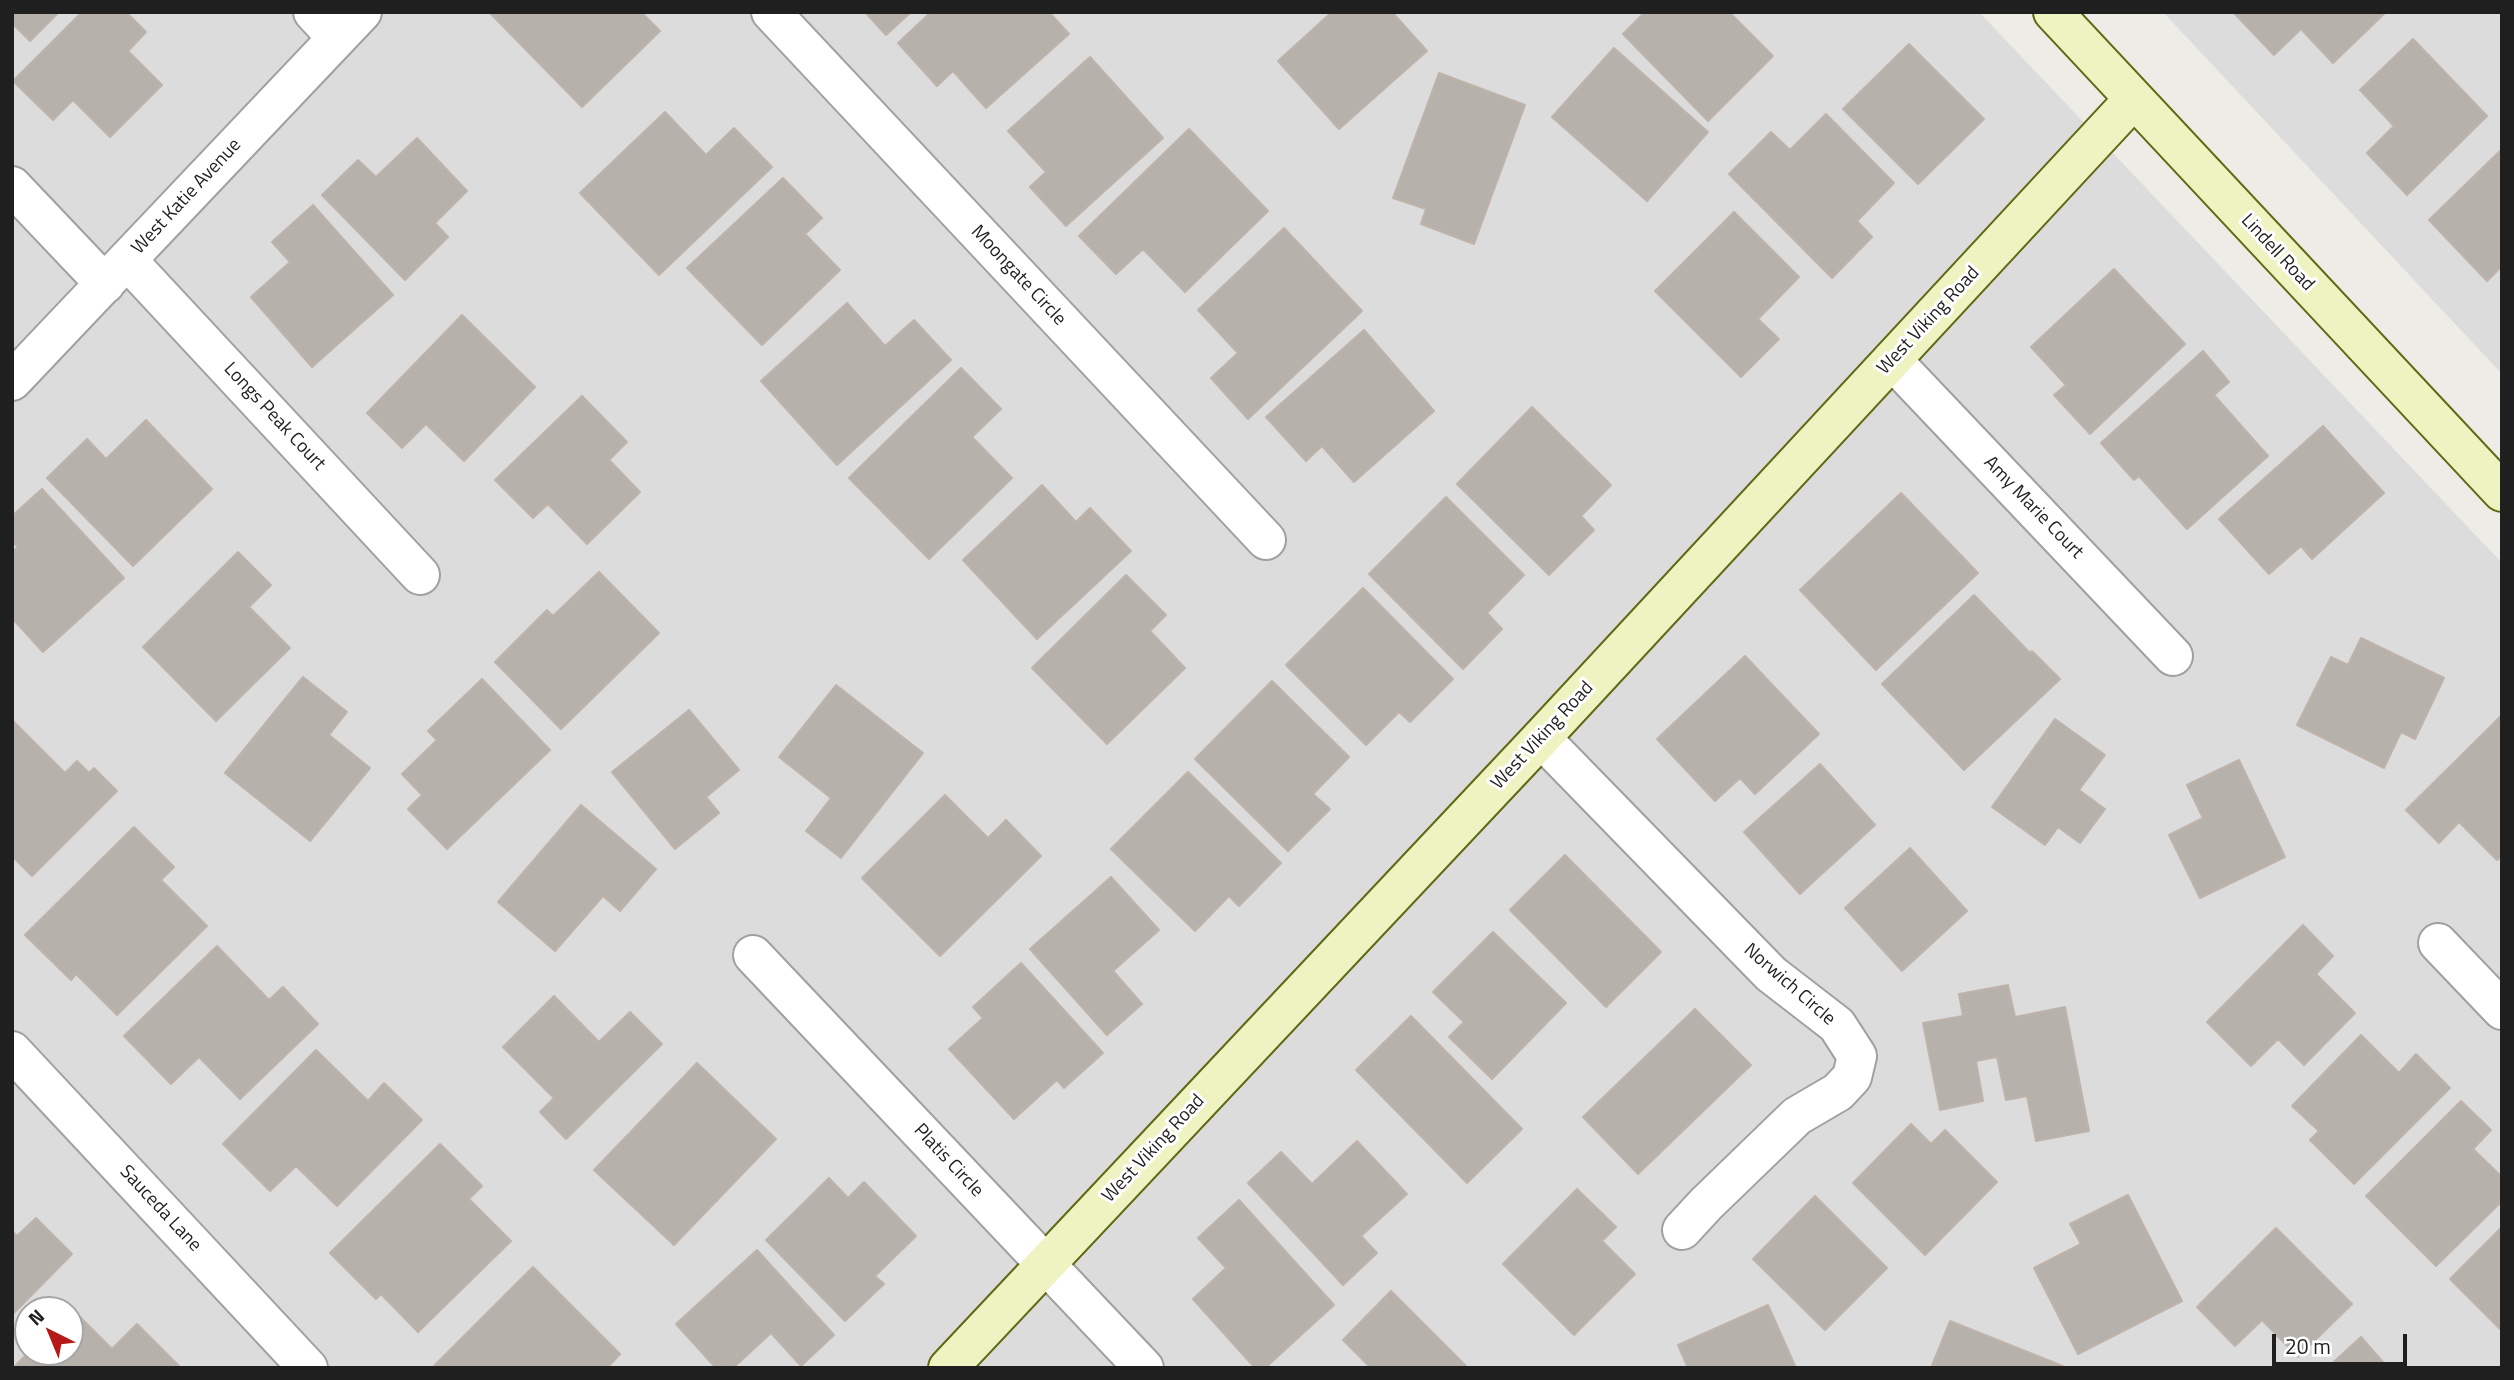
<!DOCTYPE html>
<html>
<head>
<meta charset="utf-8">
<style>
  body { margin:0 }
  #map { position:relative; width:2514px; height:1380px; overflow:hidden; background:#eeece6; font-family:"Titillium Web",sans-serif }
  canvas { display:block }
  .frame { position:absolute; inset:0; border:14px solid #1f1f1f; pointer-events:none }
  .north { position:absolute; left:14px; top:1296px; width:70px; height:70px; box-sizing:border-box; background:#fff; border:2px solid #a5a5a5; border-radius:50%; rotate:317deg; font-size:19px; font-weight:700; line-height:28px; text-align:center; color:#1f1f1f }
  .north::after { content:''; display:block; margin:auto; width:24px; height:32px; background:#b51a19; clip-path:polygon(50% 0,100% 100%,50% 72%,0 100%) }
  .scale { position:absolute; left:2272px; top:1334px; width:135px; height:32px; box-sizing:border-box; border:4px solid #1f1f1f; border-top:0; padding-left:9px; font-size:21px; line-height:24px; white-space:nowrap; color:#1f1f1f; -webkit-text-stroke:5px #fff; paint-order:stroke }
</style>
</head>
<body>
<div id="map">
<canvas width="2514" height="1380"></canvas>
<div class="frame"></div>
<div class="north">N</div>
<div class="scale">20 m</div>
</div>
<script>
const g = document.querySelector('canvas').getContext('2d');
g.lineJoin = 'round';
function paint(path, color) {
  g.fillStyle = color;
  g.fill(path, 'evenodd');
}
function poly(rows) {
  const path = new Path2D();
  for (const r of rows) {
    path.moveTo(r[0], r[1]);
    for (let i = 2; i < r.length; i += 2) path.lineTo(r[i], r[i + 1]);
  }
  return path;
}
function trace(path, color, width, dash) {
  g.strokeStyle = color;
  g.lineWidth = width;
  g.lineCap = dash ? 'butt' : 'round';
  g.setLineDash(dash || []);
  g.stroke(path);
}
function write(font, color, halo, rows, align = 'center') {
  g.font = font + ' "Titillium Web",sans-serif';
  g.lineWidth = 6;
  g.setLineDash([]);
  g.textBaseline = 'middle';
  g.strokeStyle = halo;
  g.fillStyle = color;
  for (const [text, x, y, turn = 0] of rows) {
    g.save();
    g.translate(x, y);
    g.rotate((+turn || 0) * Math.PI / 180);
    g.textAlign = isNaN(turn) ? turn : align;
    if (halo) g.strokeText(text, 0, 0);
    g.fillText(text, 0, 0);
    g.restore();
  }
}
paint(poly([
  [12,12,1979,12,2502,563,2502,1368,12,1368],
  [28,1310,70,1310,70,1352,28,1352],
  [2163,12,2502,12,2502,374]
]), '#dddcdc');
const building = poly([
  [12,12,59,12,30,41,12,23,12,12],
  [82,12,126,12,146,32,128,51,162,85,110,137,73,100,53,120,13,81,82,12],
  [489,12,641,12,660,31,582,107,489,12],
  [865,12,911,12,886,35,865,12],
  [931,12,1049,12,1069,34,986,108,953,71,937,86,898,43,931,12],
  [1332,12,1392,12,1427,51,1339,129,1278,61,1332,12],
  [1645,12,1729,12,1773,56,1708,121,1623,34,1645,12],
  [2233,12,2386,12,2333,63,2301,29,2274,55,2233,12],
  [2413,39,2487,116,2407,195,2367,153,2394,126,2360,90,2413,39],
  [1909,44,1984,119,1918,184,1843,109,1909,44],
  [1614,48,1708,132,1647,201,1552,117,1614,48],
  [1090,57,1163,138,1066,226,1030,187,1046,172,1008,131,1090,57],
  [1439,73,1525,105,1474,244,1421,224,1426,209,1393,198,1439,73],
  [665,112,706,155,734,128,772,167,659,275,580,193,665,112],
  [1826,114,1894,183,1857,221,1872,237,1832,278,1729,174,1771,132,1790,150,1826,114],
  [1189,129,1268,211,1185,292,1143,249,1116,274,1079,236,1189,129],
  [417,138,467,191,435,223,448,237,405,280,322,195,358,160,376,177,417,138],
  [2502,149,2502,266,2487,281,2429,220,2502,149],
  [783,178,822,218,805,234,840,270,762,345,687,268,783,178],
  [313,205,393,295,312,367,251,297,290,262,272,242,313,205],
  [1734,212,1799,277,1758,319,1779,339,1741,377,1655,291,1734,212],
  [1284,228,1362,311,1248,419,1211,378,1238,353,1198,310,1284,228],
  [2114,269,2185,344,2090,434,2054,395,2066,385,2031,347,2114,269],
  [847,303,885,346,914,320,951,360,837,465,761,381,847,303],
  [462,315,535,387,464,461,426,424,402,448,367,413,462,315],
  [1364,330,1434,411,1354,482,1322,446,1306,461,1266,417,1364,330],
  [2203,351,2229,382,2214,395,2268,456,2187,529,2139,476,2134,480,2101,443,2203,351],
  [961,368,1001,409,972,437,1012,478,929,559,849,478,961,368],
  [582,396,627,442,609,460,640,492,587,544,548,504,533,518,495,480,582,396],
  [1532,407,1611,485,1581,516,1594,530,1549,575,1457,484,1532,407],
  [146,420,212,489,133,566,47,478,87,439,106,459,146,420],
  [2323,426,2384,493,2312,559,2301,546,2269,574,2219,519,2323,426],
  [1042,485,1076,522,1090,508,1131,551,1037,639,963,560,1042,485],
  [42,489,124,578,43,652,12,618,12,552,18,547,12,541,12,516,42,489],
  [1901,493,1978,573,1876,670,1800,590,1901,493],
  [1446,497,1524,575,1487,613,1502,629,1463,669,1369,574,1446,497],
  [238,552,271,585,249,607,290,648,216,721,143,647,238,552],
  [599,572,659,633,561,729,495,662,547,610,553,616,599,572],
  [1126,575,1166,615,1150,631,1185,668,1107,744,1032,668,1126,575],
  [1363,588,1453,679,1410,722,1399,712,1366,745,1286,665,1363,588],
  [1974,595,2030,653,2032,651,2060,679,1964,770,1882,684,1974,595],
  [2361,638,2444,678,2415,739,2401,732,2384,768,2297,725,2331,657,2348,665,2361,638],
  [1745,656,1819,734,1755,794,1740,778,1715,801,1657,739,1745,656],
  [303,677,347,712,329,735,370,768,310,841,225,773,303,677],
  [482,679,550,750,447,849,408,809,422,795,402,774,437,740,428,731,482,679],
  [1272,681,1349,757,1313,794,1330,809,1288,851,1195,759,1272,681],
  [836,685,923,753,841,858,806,831,831,798,779,757,836,685],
  [689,710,739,770,706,797,719,813,675,849,612,772,689,710],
  [2502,715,2502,856,2497,860,2459,822,2439,843,2406,810,2502,715],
  [2055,719,2105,755,2079,790,2105,809,2080,843,2058,827,2045,845,1992,807,2055,719],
  [12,720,65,773,77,761,89,773,94,768,117,791,32,876,12,856,12,720],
  [2239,760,2285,857,2200,898,2169,835,2203,818,2187,785,2239,760],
  [1820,764,1875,825,1800,894,1744,832,1820,764],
  [1188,772,1281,863,1239,906,1229,896,1195,931,1111,849,1188,772],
  [945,795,988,838,1006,820,1041,856,940,956,862,878,945,795],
  [581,805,656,869,620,911,603,896,555,951,498,902,581,805],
  [134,827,174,867,161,880,207,926,117,1015,76,974,71,980,25,935,134,827],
  [1910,848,1967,911,1902,971,1845,908,1910,848],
  [1565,855,1661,952,1606,1007,1510,910,1565,855],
  [1111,877,1159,930,1113,971,1142,1004,1107,1035,1030,949,1111,877],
  [2303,925,2333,956,2316,974,2355,1013,2304,1065,2278,1039,2251,1066,2207,1022,2303,925],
  [1493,932,1566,1003,1492,1079,1449,1037,1464,1022,1433,992,1493,932],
  [217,946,269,1000,283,987,318,1024,240,1099,199,1057,171,1084,124,1036,217,946],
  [1021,963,1103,1053,1064,1088,1057,1080,1014,1119,949,1049,983,1018,973,1007,1021,963],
  [2008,985,2015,1017,2065,1007,2089,1131,2036,1141,2027,1096,2006,1100,1997,1057,1976,1061,1983,1101,1940,1110,1923,1023,1963,1016,1959,994,2008,985],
  [554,996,599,1042,630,1012,662,1044,566,1139,540,1112,554,1098,503,1047,554,996],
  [1695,1009,1751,1065,1638,1174,1583,1117,1695,1009],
  [1411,1016,1522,1129,1467,1183,1356,1070,1411,1016],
  [2361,1035,2399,1073,2416,1054,2450,1088,2354,1184,2310,1140,2319,1131,2292,1106,2361,1035],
  [316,1050,368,1101,384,1083,422,1120,337,1206,296,1166,270,1191,223,1144,316,1050],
  [697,1063,776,1139,674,1245,594,1170,697,1063],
  [2461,1101,2491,1130,2473,1149,2502,1177,2502,1201,2436,1266,2366,1196,2461,1101],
  [1911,1124,1931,1144,1945,1130,1997,1182,1925,1255,1853,1183,1911,1124],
  [1357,1141,1407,1194,1361,1236,1377,1253,1343,1285,1248,1183,1281,1152,1312,1184,1357,1141],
  [440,1144,482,1186,469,1199,511,1241,418,1332,381,1294,376,1299,330,1253,440,1144],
  [829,1178,848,1198,864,1182,916,1236,875,1276,884,1284,845,1321,766,1240,829,1178],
  [1577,1189,1616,1227,1602,1241,1635,1274,1574,1335,1503,1264,1577,1189],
  [2128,1195,2182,1301,2078,1354,2034,1268,2081,1244,2070,1224,2128,1195],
  [1815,1196,1887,1268,1825,1330,1753,1259,1815,1196],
  [1239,1200,1334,1305,1265,1368,1255,1368,1193,1299,1226,1268,1198,1238,1239,1200],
  [36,1218,72,1254,12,1315,12,1231,17,1236,36,1218],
  [2502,1227,2502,1331,2450,1279,2502,1227],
  [2276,1228,2352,1304,2298,1357,2262,1320,2235,1346,2197,1307,2276,1228],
  [757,1250,834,1335,801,1366,771,1333,733,1368,716,1368,676,1324,757,1250],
  [533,1267,620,1354,607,1368,432,1368,533,1267],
  [1391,1291,1468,1368,1371,1368,1343,1340,1391,1291],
  [1768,1305,1796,1368,1688,1368,1678,1345,1768,1305],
  [72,1309,112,1349,137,1324,181,1368,13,1368,29,1352,70,1352,70,1311,72,1309],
  [1950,1321,2065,1367,2064,1368,1931,1368,1950,1321],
  [2361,1337,2388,1368,2327,1368,2361,1337]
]);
paint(building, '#b7b1ac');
trace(building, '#beb3aa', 2);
const street = poly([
  [313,12,337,38],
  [771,12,1266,540],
  [12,186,105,284],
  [127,260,420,575],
  [1892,360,2173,656],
  [12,381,362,12],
  [1541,738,1771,974,1837,1025,1857,1056,1852,1077,1838,1092,1797,1116,1706,1204,1682,1230],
  [2438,943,2502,1010],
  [753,955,1144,1368],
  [12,1051,308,1368]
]);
const secondary = poly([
  [2053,12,2502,492],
  [948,1368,1541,738,2133,100]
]);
trace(street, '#a0a0a0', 42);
trace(secondary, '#5f6912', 42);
trace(street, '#fff', 38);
trace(secondary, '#eff2c1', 38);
write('19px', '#1f1f1f', '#fff', [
  ["West Katie Avenue",187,197,-47],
  ["Lindell Road",2277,253,47],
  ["Moongate Circle",1018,276,47],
  ["West Viking Road",1929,321,-47],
  ["Longs Peak Court",274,417,47],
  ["Amy Marie Court",2033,508,46],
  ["West Viking Road",1543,736,-47],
  ["Norwich Circle",1789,985,41],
  ["West Viking Road",1154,1149,-47],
  ["Platis Circle",948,1161,47],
  ["Sauceda Lane",160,1209,47]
]);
</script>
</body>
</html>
